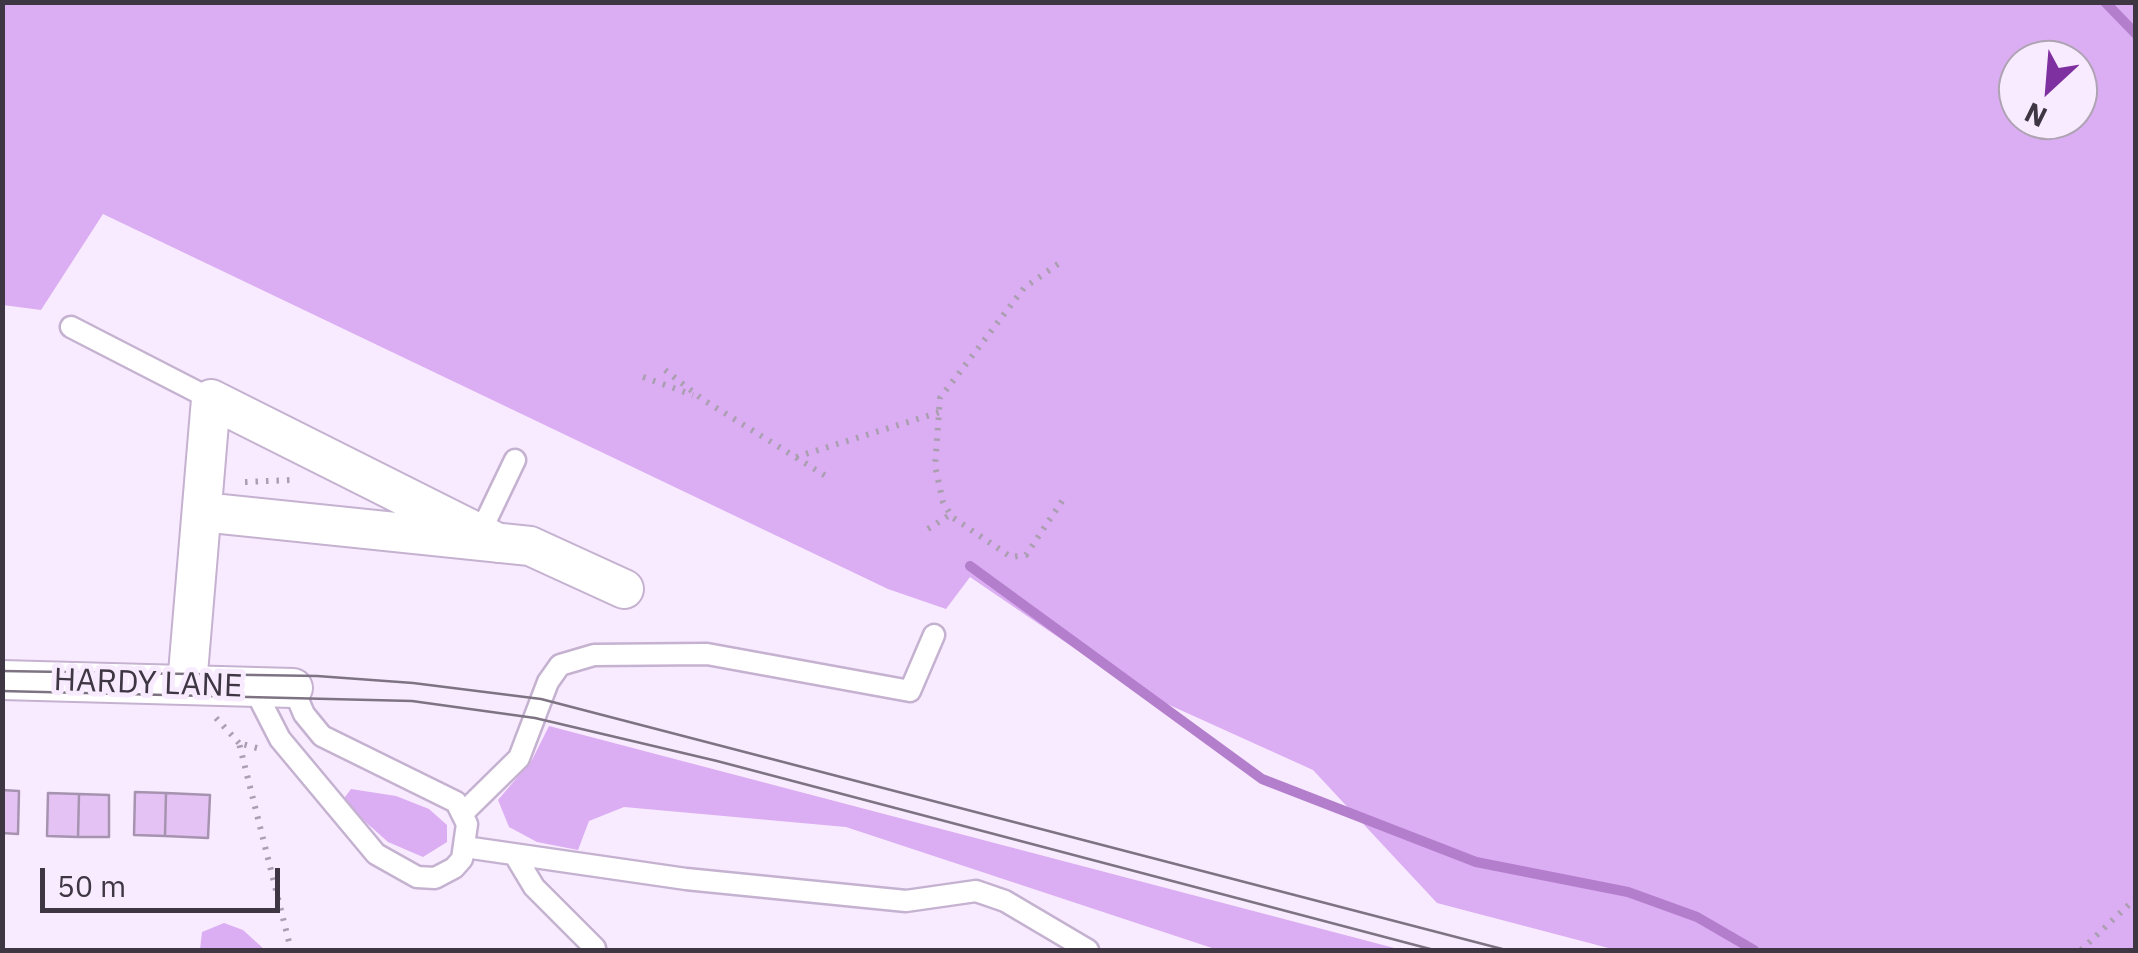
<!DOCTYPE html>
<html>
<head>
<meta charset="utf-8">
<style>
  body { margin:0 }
  #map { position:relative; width:2138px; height:953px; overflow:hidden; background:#f8ebff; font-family:"IBM Plex Sans",sans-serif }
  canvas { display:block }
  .frame { position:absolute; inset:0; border:5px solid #3e3642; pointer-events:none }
  .north { position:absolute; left:1998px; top:40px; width:100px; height:100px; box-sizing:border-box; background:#f8ebff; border:2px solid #aea3b3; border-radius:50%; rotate:206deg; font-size:28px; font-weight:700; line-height:40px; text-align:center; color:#3e3642 }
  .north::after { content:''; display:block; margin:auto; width:35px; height:45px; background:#7f30a0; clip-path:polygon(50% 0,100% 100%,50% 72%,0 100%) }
  .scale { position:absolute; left:40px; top:868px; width:240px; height:45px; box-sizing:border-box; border:5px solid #3e3642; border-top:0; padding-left:12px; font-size:30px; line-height:35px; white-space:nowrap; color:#3e3642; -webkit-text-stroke:8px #f8ebff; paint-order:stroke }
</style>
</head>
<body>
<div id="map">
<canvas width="2138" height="953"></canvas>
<div class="frame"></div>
<div class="north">N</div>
<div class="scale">50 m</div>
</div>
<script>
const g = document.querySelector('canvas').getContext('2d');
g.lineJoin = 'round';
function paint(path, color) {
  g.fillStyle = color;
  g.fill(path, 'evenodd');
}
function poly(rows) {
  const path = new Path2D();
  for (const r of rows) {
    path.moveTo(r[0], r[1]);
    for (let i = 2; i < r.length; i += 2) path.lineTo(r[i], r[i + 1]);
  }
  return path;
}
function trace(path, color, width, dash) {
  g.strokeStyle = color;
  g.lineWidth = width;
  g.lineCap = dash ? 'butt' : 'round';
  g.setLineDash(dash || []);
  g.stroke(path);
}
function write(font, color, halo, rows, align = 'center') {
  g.font = font + ' "IBM Plex Sans",sans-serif';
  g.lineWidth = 10;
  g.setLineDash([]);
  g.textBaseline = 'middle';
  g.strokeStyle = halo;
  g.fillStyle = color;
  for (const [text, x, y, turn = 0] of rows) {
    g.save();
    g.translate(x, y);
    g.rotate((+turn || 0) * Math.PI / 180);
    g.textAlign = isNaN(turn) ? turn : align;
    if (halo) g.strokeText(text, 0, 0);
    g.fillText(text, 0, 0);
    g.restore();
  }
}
paint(poly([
  [3,2,2135,3,2135,950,1616,950,1437,903,1313,770,1134,689,970,577,946,609,888,589,103,214,41,310,3,305],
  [2018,60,2078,60,2078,120,2018,120],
  [549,726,1402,950,1218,950,846,827,624,807,589,821,578,850,537,842,509,827,498,800,532,760],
  [351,789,396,796,429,809,447,825,447,842,423,857,388,842,342,801],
  [224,923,243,930,265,950,200,950,202,932]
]), '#dbadf2');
trace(poly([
  [2105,2,2136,34],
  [970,566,1262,779,1476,862,1628,892,1697,917,1754,950]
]), '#b37ecc', 10);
const building = poly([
  [2,790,19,791,18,834,2,833,2,790],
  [135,792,166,793,165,836,134,835,135,792],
  [48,793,79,794,78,837,47,836,48,793],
  [166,793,210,795,208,838,165,836,166,793],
  [79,794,109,795,109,837,78,837,79,794]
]);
paint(building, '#e4c3f4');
trace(building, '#a693b0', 2.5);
const service = poly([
  [71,327,211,399],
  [480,533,515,460],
  [259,687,260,700,280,739,376,854,417,877,435,878,454,868,462,859,467,824,456,802,322,736,304,714,293,688],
  [463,813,519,758,548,682,560,665,594,655,707,654,910,691,934,635],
  [465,847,686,879,906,901,976,891,1005,901,1088,950],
  [516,857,534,887,595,948]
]);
const minor = poly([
  [202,512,530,546,624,589],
  [2,680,293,688],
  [187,685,211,399,498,543]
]);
trace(service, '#c5b1d0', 25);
trace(minor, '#c5b1d0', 42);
trace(poly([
  [1058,264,1024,288,940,398,935,466,943,502,952,517,1011,557,1026,555,1064,498],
  [665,370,702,399,829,478],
  [643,377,693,395],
  [796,457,940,412],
  [245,482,291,480],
  [928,529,951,514],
  [216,718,239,743],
  [257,748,239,743,291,950],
  [2081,950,2136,898]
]), '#aa9fb0', 6, [2.5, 8]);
trace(service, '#fff', 20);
trace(minor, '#fff', 38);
trace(poly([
  [2,671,317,676,413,683,541,699,1506,950],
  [2,691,412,701,535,718,717,761,1434,950]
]), '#7d7382', 2.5);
write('32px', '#3e3642', '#f8ebff', [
  ["HARDY LANE",148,684,2]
]);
</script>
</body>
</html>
